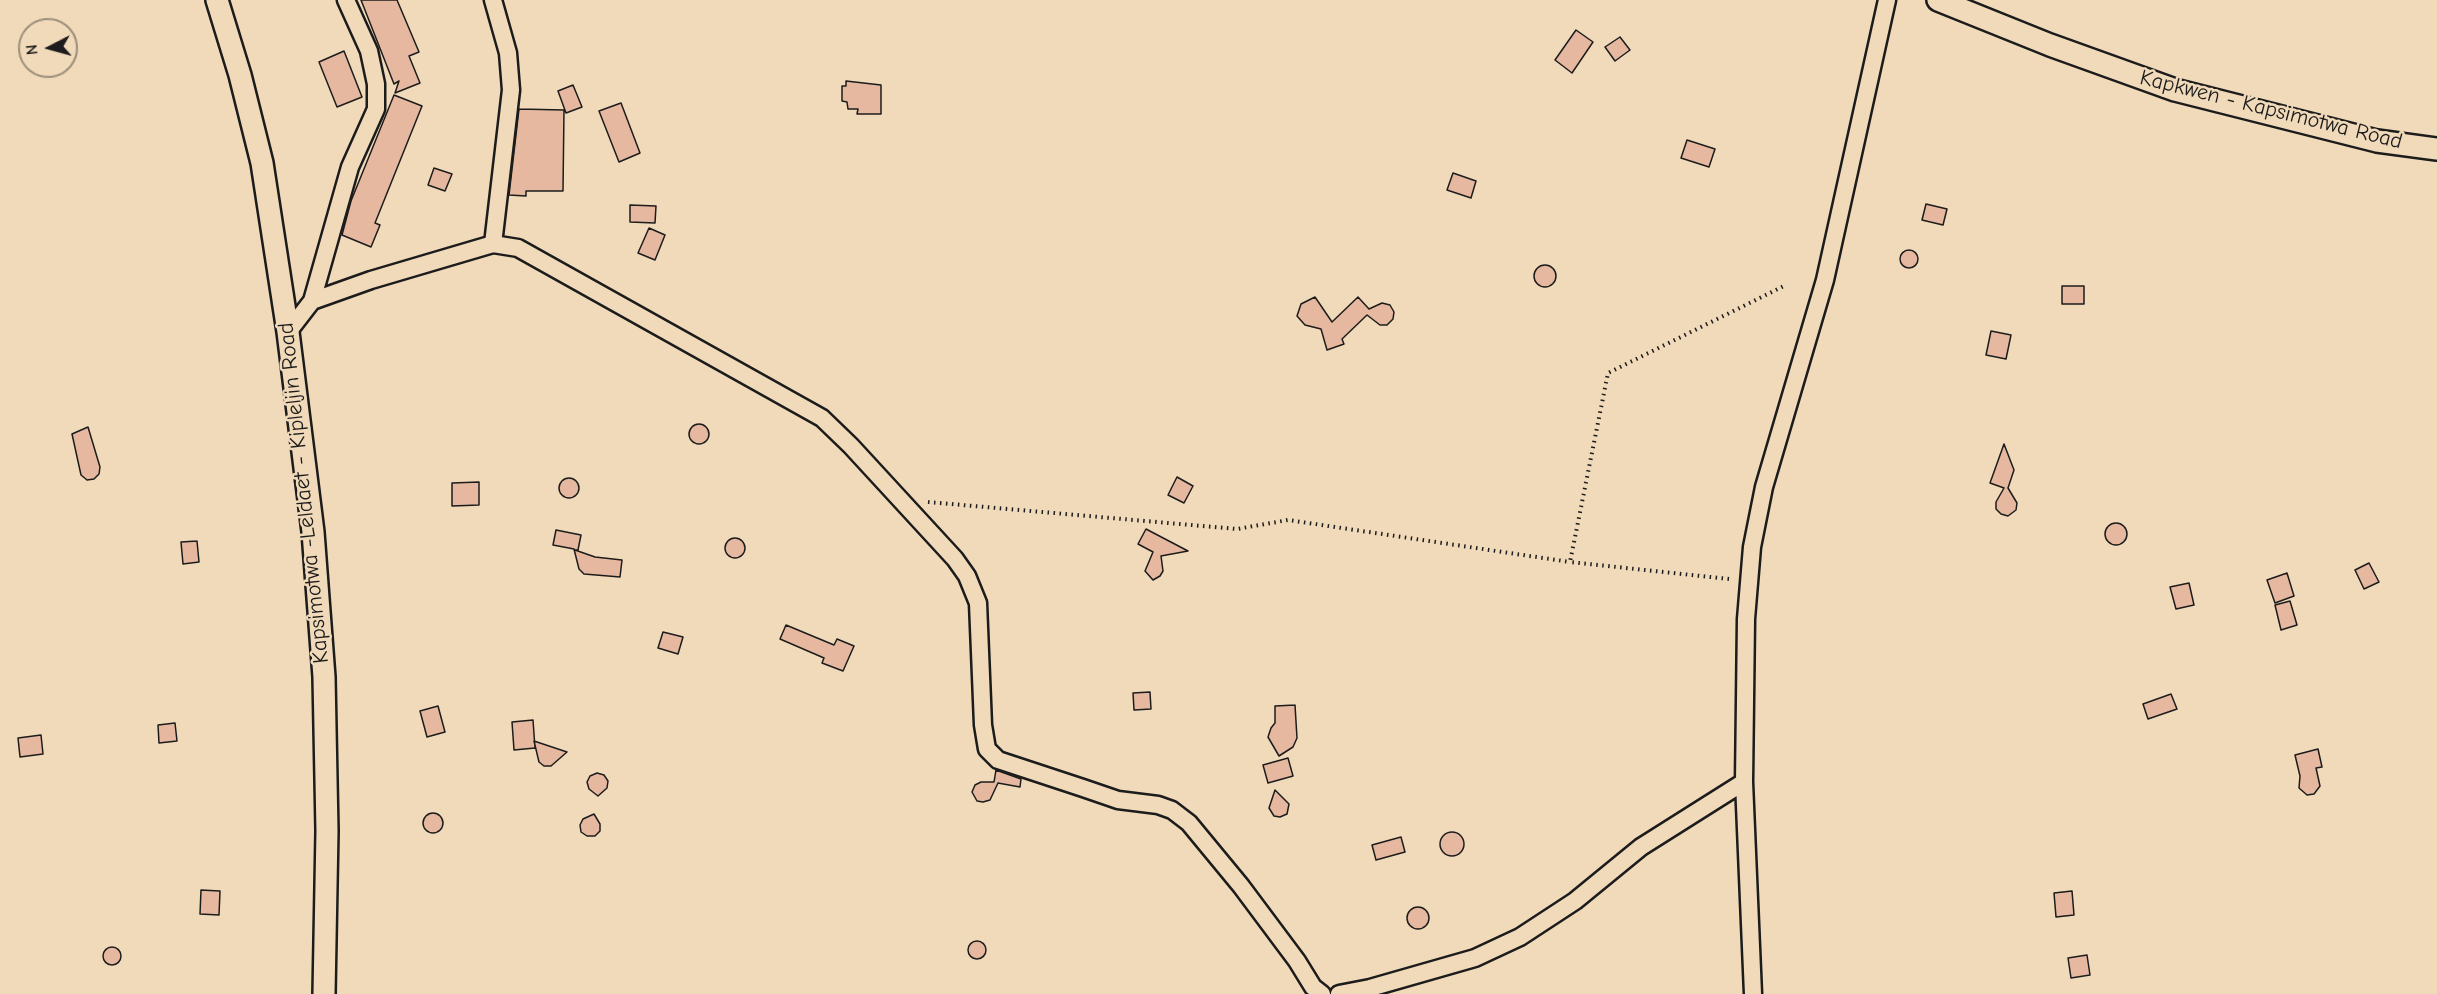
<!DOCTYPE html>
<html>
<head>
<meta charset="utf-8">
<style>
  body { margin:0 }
  #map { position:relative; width:2437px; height:994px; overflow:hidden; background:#f1daba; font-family:"Comic Neue",sans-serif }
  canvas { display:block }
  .north { position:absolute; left:18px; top:18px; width:60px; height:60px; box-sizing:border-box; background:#f1daba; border:2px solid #9c8e7b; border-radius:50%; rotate:264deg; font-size:16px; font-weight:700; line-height:24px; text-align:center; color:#1c1c1c }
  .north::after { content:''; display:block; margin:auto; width:21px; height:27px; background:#1c1c1c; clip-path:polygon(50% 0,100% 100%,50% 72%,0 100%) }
</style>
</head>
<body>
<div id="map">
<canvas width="2437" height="994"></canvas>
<div class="north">N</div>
</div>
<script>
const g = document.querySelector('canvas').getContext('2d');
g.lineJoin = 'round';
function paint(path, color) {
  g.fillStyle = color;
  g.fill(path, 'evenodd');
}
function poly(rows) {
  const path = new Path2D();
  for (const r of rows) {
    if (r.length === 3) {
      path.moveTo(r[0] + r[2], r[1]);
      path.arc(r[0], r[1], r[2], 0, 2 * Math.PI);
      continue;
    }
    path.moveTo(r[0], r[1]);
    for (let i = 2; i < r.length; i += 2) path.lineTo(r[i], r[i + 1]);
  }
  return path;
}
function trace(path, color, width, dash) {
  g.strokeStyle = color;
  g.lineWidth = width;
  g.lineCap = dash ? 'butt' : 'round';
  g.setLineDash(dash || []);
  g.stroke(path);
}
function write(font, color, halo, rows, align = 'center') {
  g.font = font + ' "Comic Neue",sans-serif';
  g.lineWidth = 5;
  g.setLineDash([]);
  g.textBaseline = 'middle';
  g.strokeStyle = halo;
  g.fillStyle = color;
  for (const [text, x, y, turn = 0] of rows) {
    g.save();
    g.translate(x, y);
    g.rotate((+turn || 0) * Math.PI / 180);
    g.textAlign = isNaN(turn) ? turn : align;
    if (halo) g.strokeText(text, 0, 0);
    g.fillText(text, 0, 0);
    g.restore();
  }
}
const building = poly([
  [361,0,397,0,419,52,409,56,420,83,395,93,399,81,394,84,361,0],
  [1576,30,1593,42,1572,73,1555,60,1576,30],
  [1620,37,1630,50,1615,61,1605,47,1620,37],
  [344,51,362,97,337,107,319,62,344,51],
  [846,81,881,85,881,114,857,114,858,109,848,109,847,102,842,101,842,86,846,86,846,81],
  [573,85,582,107,566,113,558,91,573,85],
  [394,95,422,106,375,223,380,225,371,247,342,235,351,201,394,95],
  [621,103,640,153,619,162,599,111,621,103],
  [519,109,564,110,563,191,526,191,526,196,509,195,519,109],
  [1687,140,1715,149,1709,167,1681,158,1687,140],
  [434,168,452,174,445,191,428,185,434,168],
  [1453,173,1476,181,1471,198,1447,190,1453,173],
  [1926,204,1947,209,1943,225,1922,220,1926,204],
  [630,205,656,206,655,223,630,222,630,205],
  [649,228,665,235,655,260,638,253,649,228],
  [1909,259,9],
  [1545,276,11],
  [2062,286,2084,286,2084,304,2062,304,2062,286],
  [1315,297,1332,322,1358,297,1369,309,1382,303,1390,305,1394,312,1393,319,1387,325,1380,325,1367,315,1342,339,1344,344,1327,350,1321,329,1305,325,1297,316,1301,304,1315,297],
  [1991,331,2011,335,2006,359,1986,355,1991,331],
  [699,434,10],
  [88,427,100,467,99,474,94,479,87,480,81,475,72,434,88,427],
  [2004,444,2014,470,2008,488,2017,503,2016,510,2008,516,2001,514,1996,509,1996,502,2004,488,1990,483,2004,444],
  [1177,477,1193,486,1184,503,1168,495,1177,477],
  [569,488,10],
  [479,482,479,505,452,506,452,483,479,482],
  [2116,534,11],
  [1146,529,1188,551,1161,556,1163,571,1160,576,1153,580,1145,571,1153,552,1138,544,1146,529],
  [556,530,581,535,578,550,575,550,595,557,622,560,620,577,584,574,579,569,574,549,553,545,556,530],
  [735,548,10],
  [197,541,199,562,183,564,181,542,197,541],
  [2369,563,2379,582,2364,589,2355,570,2369,563],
  [2287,573,2294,596,2275,603,2267,580,2287,573],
  [2189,583,2194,605,2176,609,2170,587,2189,583],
  [2290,601,2297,625,2281,630,2275,605,2290,601],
  [786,625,834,645,837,639,854,646,843,671,822,663,824,658,780,639,786,625],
  [663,632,683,637,678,654,658,648,663,632],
  [1150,692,1151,709,1134,710,1133,693,1150,692],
  [2171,694,2177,709,2148,719,2143,704,2171,694],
  [1295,705,1297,738,1293,747,1279,756,1268,737,1271,728,1275,723,1275,706,1295,705],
  [438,706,445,732,427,737,420,711,438,706],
  [533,720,535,748,514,750,512,722,533,720],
  [175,723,177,741,159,743,158,725,175,723],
  [41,735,43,754,20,757,18,738,41,735],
  [534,741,567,752,551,766,544,766,539,762,534,741],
  [2318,749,2322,767,2316,768,2320,786,2314,794,2307,795,2299,788,2300,776,2295,755,2318,749],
  [1288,758,1293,776,1268,783,1263,765,1288,758],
  [996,770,1021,779,1020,787,998,783,990,800,983,802,977,801,972,792,975,785,981,782,994,782,996,770],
  [597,773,604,775,608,781,607,788,598,796,589,789,587,782,590,776,597,773],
  [1275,790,1289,804,1287,814,1280,817,1274,816,1269,808,1275,790],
  [433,823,10],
  [594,814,600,824,600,831,595,836,587,836,581,832,580,825,583,819,594,814],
  [1452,844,12],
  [1401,837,1405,852,1376,860,1372,845,1401,837],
  [201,890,220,891,219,915,200,914,201,890],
  [2072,891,2074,915,2056,917,2054,893,2072,891],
  [1418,918,11],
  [977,950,9],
  [112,956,9],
  [2087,955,2090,975,2071,978,2068,958,2087,955]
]);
paint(building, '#e6b89f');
trace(building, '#1c1c1c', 1.5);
const minor = poly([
  [493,0,508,53,511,90,493,244],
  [312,301,371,280,493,244,518,248,822,418,851,446,955,559,967,576,978,603,983,725,987,749,998,760,1083,788,1118,800,1158,805,1172,810,1189,823,1241,886,1297,961,1313,987,1322,994],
  [288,332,312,301,350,167,376,109,376,84,369,51,346,0],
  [1744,782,1753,994],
  [1339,994,1370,988,1475,958,1520,937,1575,901,1641,847,1744,782,1746,619,1752,547,1764,487,1825,280,1887,0]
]);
const tertiary = poly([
  [217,0,240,75,262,163,288,332,313,532,324,677,327,831,324,994],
  [1938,0,2050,45,2175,90,2377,141,2437,149]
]);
trace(minor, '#1c1c1c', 21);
trace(tertiary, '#1c1c1c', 26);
trace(poly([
  [928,502,1237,529,1288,520,1570,562],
  [1729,579,1570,562,1608,373,1786,285]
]), '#1c1c1c', 4, [1.5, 4.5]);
trace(minor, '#f1daba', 16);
trace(tertiary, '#f1daba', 21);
write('22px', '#1c1c1c', '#f1daba', [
  ["Kapkwen - Kapsimotwa Road",2271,110,14],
  ["Kapsimotwa -Leldaet - Kipleljin Road",304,493,-96]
]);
</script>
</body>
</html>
